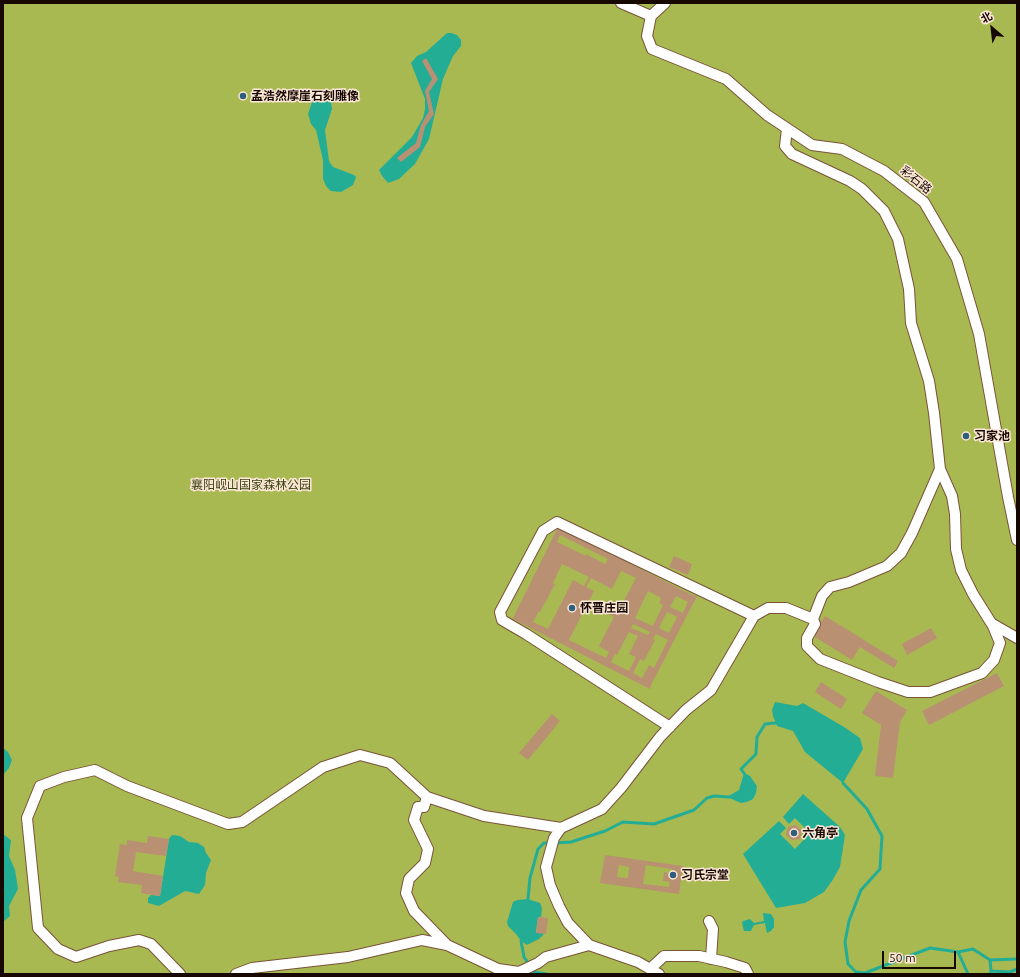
<!DOCTYPE html>
<html>
<head>
<meta charset="utf-8">
<style>
  body { margin:0 }
  #map { position:relative; width:1020px; height:977px; overflow:hidden; background:#ecc1a2; font-family:Ubuntu,"Noto Sans SC",sans-serif }
  canvas { display:block }
  .frame { position:absolute; inset:0; border:4px solid #160801; pointer-events:none }
  .north { position:absolute; left:972px; top:8px; width:40px; height:40px; -webkit-text-stroke:3px #fde7d7; paint-order:stroke; rotate:332deg; font-size:11px; font-weight:700; line-height:16px; text-align:center; color:#160801 }
  .north::after { content:''; display:block; margin:auto; width:14px; height:18px; background:#160801; clip-path:polygon(50% 0,100% 100%,50% 72%,0 100%) }
  .scale { position:absolute; left:882px; top:951px; width:74px; height:18px; box-sizing:border-box; border:2px solid #160801; border-top:0; padding-left:5px; font-size:12px; line-height:14px; white-space:nowrap; color:#160801; -webkit-text-stroke:3px #fde7d7; paint-order:stroke }
</style>
</head>
<body>
<div id="map">
<canvas width="1020" height="977"></canvas>
<div class="frame"></div>
<div class="north">北</div>
<div class="scale">50 m</div>
</div>
<script>
const g = document.querySelector('canvas').getContext('2d');
g.lineJoin = 'round';
function paint(path, color) {
  g.fillStyle = color;
  g.fill(path, 'evenodd');
}
function poly(rows) {
  const path = new Path2D();
  for (const r of rows) {
    path.moveTo(r[0], r[1]);
    for (let i = 2; i < r.length; i += 2) path.lineTo(r[i], r[i + 1]);
  }
  return path;
}
function trace(path, color, width, dash) {
  g.strokeStyle = color;
  g.lineWidth = width;
  g.lineCap = dash ? 'butt' : 'round';
  g.setLineDash(dash || []);
  g.stroke(path);
}
function write(font, color, halo, rows, align = 'center') {
  g.font = font + ' Ubuntu,"Noto Sans SC",sans-serif';
  g.lineWidth = 3;
  g.setLineDash([]);
  g.textBaseline = 'middle';
  g.strokeStyle = halo;
  g.fillStyle = color;
  for (const [text, x, y, turn = 0] of rows) {
    g.save();
    g.translate(x, y);
    g.rotate((+turn || 0) * Math.PI / 180);
    g.textAlign = isNaN(turn) ? turn : align;
    if (halo) g.strokeText(text, 0, 0);
    g.fillText(text, 0, 0);
    g.restore();
  }
}
paint(poly([
  [3,3,1017,3,1017,974,3,974]
]), '#a8b952');
paint(poly([
  [447,33,451,33,457,35,461,40,461,46,453,56,443,79,429,139,415,164,399,179,388,183,382,176,379,170,412,137,423,118,425,109,425,99,411,63,417,56,426,52],
  [321,92,327,93,331,100,332,109,325,130,329,161,333,167,354,175,356,177,353,185,341,192,331,191,326,186,323,179,323,160,316,130,311,124,308,114,313,99],
  [775,702,797,706,803,703,844,727,860,738,863,749,843,783,805,752,793,731,777,726,773,716,772,710],
  [3,748,8,752,12,760,9,768,3,775],
  [744,773,750,776,757,786,756,793,753,799,747,802,741,803,727,797,739,790],
  [803,794,840,827,845,835,840,867,832,881,824,892,805,903,776,908,743,854,779,821,786,828,780,834,795,849,810,833,795,818,789,824,783,817],
  [3,834,11,840,9,856,15,870,18,889,9,906,10,916,3,922],
  [172,835,180,836,189,842,198,843,204,847,206,853,211,860,206,873,205,885,199,894,185,891,159,906,148,903,148,898,151,895,160,896,169,839],
  [528,899,540,903,542,908,541,917,538,917,536,932,544,934,539,939,527,945,521,941,516,934,508,926,507,922,513,902,517,900],
  [763,913,771,914,774,919,774,927,771,931,767,933,765,923,754,925,751,931,744,931,742,923,743,921,750,919,754,923,764,921]
]), '#24ad95');
trace(poly([
  [746,776,741,769,756,754,757,737,765,724,775,723],
  [843,783,867,809,882,836,880,869,861,890,849,921,845,942,848,964,856,972,865,973,930,948,958,952,973,949,990,960,1017,959],
  [555,843,571,842,605,831,623,822,654,824,694,810,707,798,714,796,729,797],
  [528,899,530,878,538,849,544,843,550,843],
  [521,941,524,957,534,972,547,974],
  [958,952,968,974],
  [990,960,991,971,990,974],
  [991,971,1010,972,1017,969]
]), '#24ad95', 3);
paint(poly([
  [426,58,438,79,429,92,434,114,425,127,420,147,401,162,397,158,416,143,421,125,429,111,425,91,432,79,422,61],
  [558,527,692,595,697,596,651,685,650,689,515,620,512,620],
  [560,535,608,559,605,564,586,554,586,556,557,542],
  [562,564,589,577,584,586,573,580,548,629,533,622,539,611,540,612,555,584,553,583],
  [621,571,636,578,619,610,604,602,600,609,614,617,599,646,609,652,606,658,569,640,594,591,586,587,591,578,612,589],
  [648,591,661,598,659,603,663,605,653,626,635,618],
  [676,596,688,602,683,613,670,607],
  [667,612,677,617,669,633,659,628],
  [633,624,650,632,648,635,631,628],
  [629,632,638,636,629,654,636,657,629,671,611,662,615,654,617,655],
  [656,634,668,640,654,668,649,665,642,678,633,673,640,659,644,661,655,640,653,639],
  [674,556,692,564,688,575,669,567],
  [825,616,898,661,894,668,860,647,852,660,812,635],
  [931,628,937,638,907,655,902,644],
  [997,673,1004,686,929,725,922,711],
  [821,682,847,699,841,709,815,692],
  [876,691,907,710,900,722,893,778,875,776,881,725,862,713],
  [552,714,560,721,528,760,519,753],
  [796,825,802,831,800,839,792,840,786,835,788,827],
  [148,836,169,839,166,856,136,852,133,871,163,876,160,896,141,893,142,885,118,882,119,877,115,876,120,844,127,845,127,840,147,843],
  [605,855,683,866,679,894,600,883],
  [619,865,629,867,628,878,617,877],
  [646,865,672,869,672,874,664,872,663,881,670,882,669,887,643,884],
  [538,917,548,918,546,934,536,933]
]), '#b99072');
const minor = poly([
  [621,3,651,16],
  [665,3,651,16,647,36,652,49,726,79,767,115,812,145,842,149,884,171,924,202,957,259,979,334,1008,497,1017,540],
  [754,616,768,608,786,608,813,619,815,624,807,638,807,646,820,659,878,682,908,692,930,692,982,673,994,660,1000,643,993,626,973,594,961,570,956,549,955,514,952,496,940,469,934,413,929,381,911,323,909,289,898,239,884,211,862,189,850,181,792,154,785,146,787,129],
  [813,619,822,596,830,587,849,582,887,566,901,553,912,533,940,469],
  [991,623,1017,638],
  [427,797,424,807,418,807,414,820,428,849,425,863,409,879,406,893,414,911,447,945,498,969,519,972,538,963,546,957,589,945],
  [561,828,554,838,546,867,550,885,559,906,568,923,589,945,638,962,659,974],
  [709,921,713,929,711,959],
  [650,969,664,956,699,956,726,962,745,968,748,974],
  [180,974,151,944,139,940,109,946,76,957,58,949,38,928,27,818,40,786,64,777,95,770,127,786,228,824,242,822,323,767,360,755,390,763,427,797,484,816,561,828,602,809,621,788,660,737,686,710,711,690,754,616,557,522,543,531,500,612,502,620,526,634,670,727],
  [236,974,252,968,348,957,422,940,447,945]
]);
trace(minor, '#795337', 12);
trace(minor, '#fff', 10);
for (const [x, y, r, color] of [
  [243,96,4,"#2e5f7d"],
  [966,436,4,"#2e5f7d"],
  [572,608,4,"#2e5f7d"],
  [794,833,4,"#2e5f7d"],
  [673,875,4,"#2e5f7d"]
]) {
  const dot = new Path2D();
  dot.arc(x, y, r, 0, 2 * Math.PI);
  g.fillStyle = color;
  g.fill(dot);
  trace(dot, '#fde7d7', 1.5);
}
write('bold 12px', '#160801', '#fde7d7', [
  ["孟浩然摩崖石刻雕像",251,96],
  ["习家池",974,436],
  ["怀晋庄园",580,608],
  ["六角亭",802,833],
  ["习氏宗堂",681,875]
], 'left');
write('12px', '#160801', '#fde7d7', [
  ["彩石路",916,180,39]
]);
write('12px', '#394110', '#fde7d7', [
  ["襄阳岘山国家森林公园",251,485]
]);
</script>
</body>
</html>
